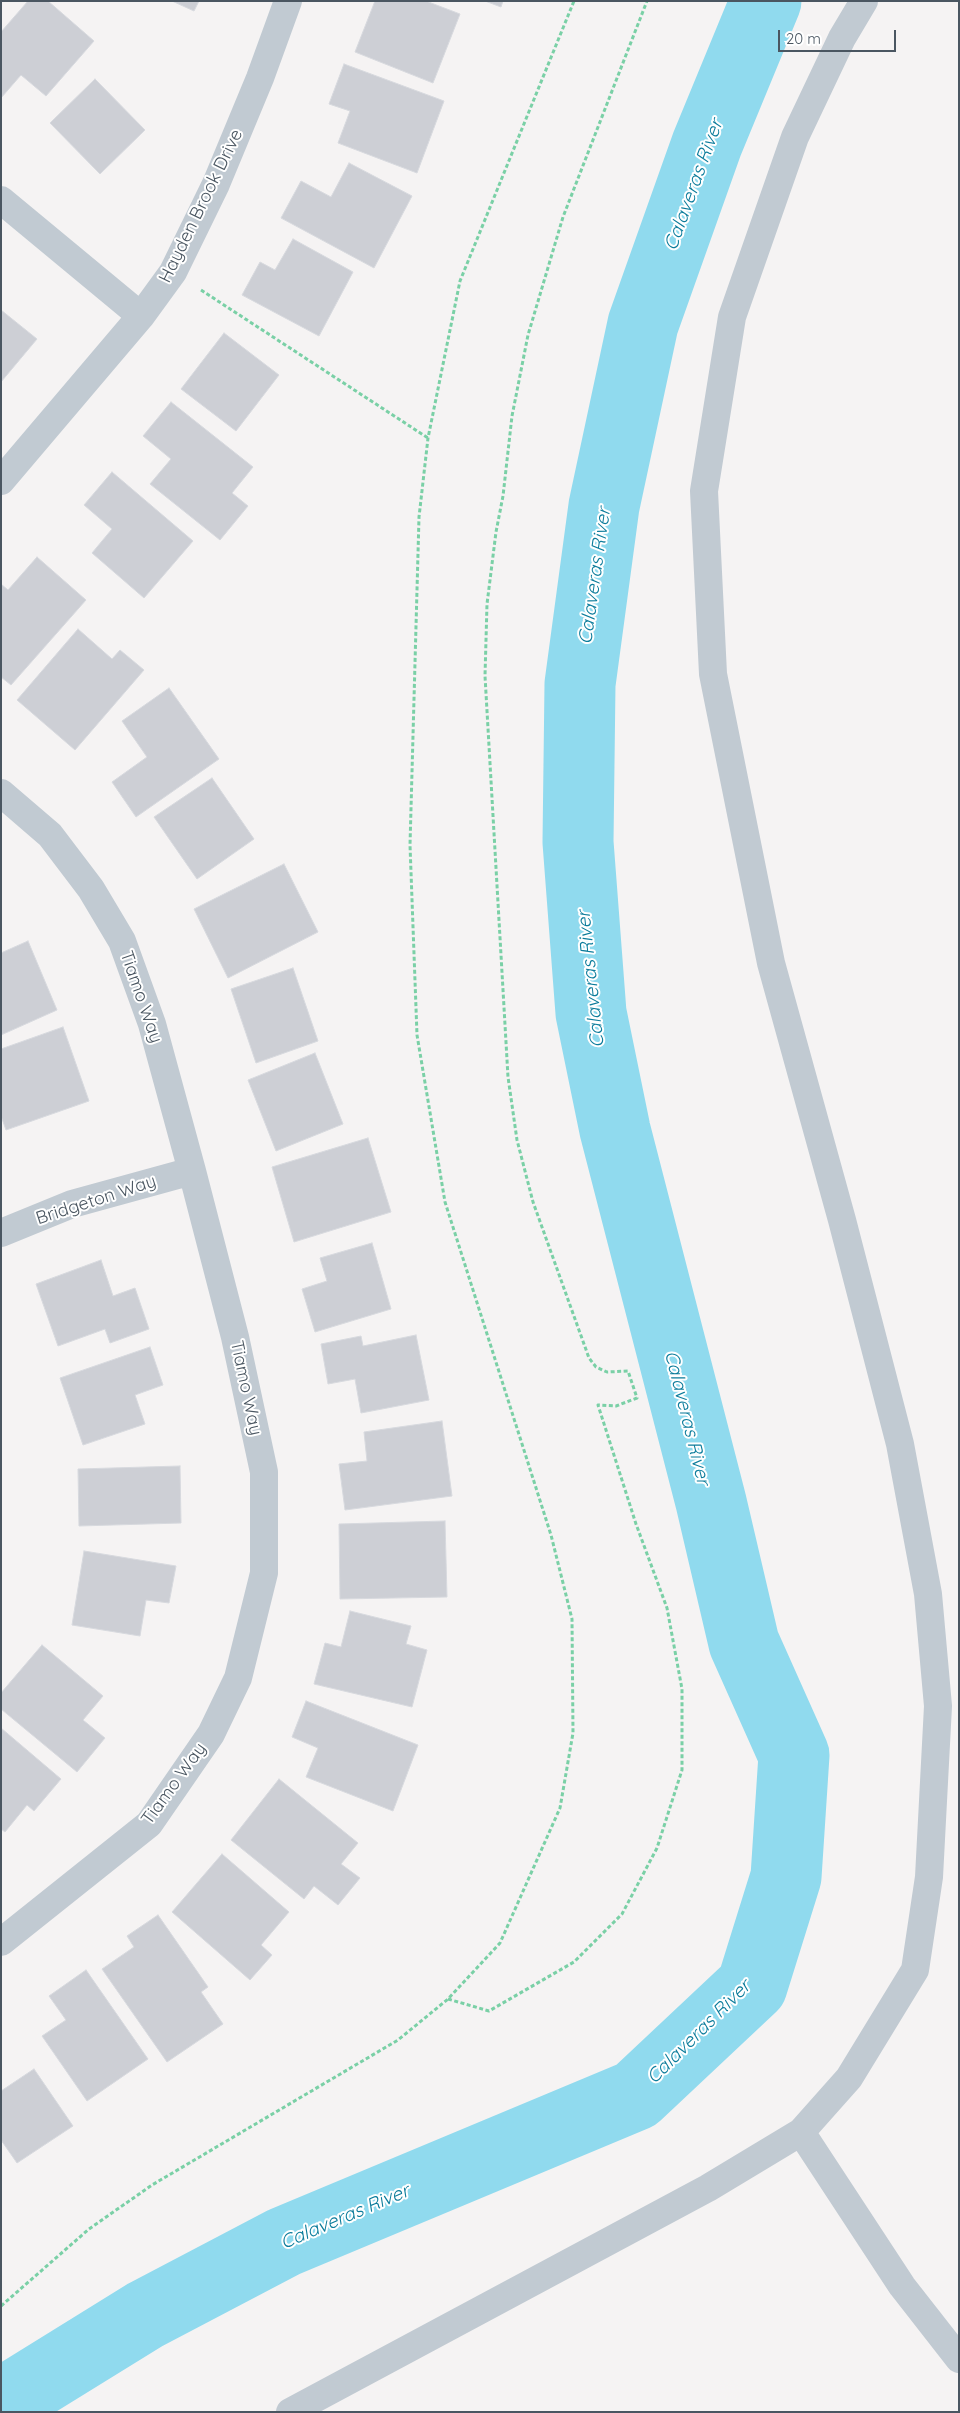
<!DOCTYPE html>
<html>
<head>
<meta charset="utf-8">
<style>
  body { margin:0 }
  #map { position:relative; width:960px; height:2413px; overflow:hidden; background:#f5f3f3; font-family:Quicksand,sans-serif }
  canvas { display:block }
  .frame { position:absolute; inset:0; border:2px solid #4a5661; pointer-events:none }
  .scale { position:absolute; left:778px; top:30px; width:118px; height:22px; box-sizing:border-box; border:2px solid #4a5661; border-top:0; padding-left:6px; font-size:15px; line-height:18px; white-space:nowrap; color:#4a5661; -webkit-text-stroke:4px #fff; paint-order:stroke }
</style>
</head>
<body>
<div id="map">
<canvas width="960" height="2413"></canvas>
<div class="frame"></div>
<div class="scale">20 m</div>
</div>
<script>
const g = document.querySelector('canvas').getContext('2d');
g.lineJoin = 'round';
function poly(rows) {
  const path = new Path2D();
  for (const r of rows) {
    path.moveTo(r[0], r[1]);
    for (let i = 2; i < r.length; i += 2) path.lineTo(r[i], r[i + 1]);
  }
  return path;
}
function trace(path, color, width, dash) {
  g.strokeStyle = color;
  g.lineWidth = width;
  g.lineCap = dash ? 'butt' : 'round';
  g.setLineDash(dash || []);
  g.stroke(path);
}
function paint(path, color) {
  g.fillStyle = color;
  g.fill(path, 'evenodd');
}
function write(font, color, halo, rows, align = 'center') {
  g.font = font + ' Quicksand,sans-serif';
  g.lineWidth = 4;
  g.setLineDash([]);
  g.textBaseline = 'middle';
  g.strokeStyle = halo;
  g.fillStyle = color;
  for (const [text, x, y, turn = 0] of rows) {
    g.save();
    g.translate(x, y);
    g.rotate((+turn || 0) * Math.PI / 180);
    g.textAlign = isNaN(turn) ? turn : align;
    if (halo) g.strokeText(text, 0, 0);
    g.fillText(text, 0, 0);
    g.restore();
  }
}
trace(poly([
  [1,2404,145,2315,284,2242,636,2095,752,1986,786,1877,794,1755,744,1643,711,1502,615,1130,591,1013,578,842,580,684,604,506,643,324,707,144,766,1]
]), '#90daee', 71);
const building = poly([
  [28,1,48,1,94,41,46,96,21,75,1,98,1,32,28,1],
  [172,1,199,1,194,11,172,1],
  [375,1,426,1,460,14,433,83,355,52,375,1],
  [485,1,503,1,501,7,485,1],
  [344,64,444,101,417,173,338,143,350,111,329,104,344,64],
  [95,79,145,130,100,174,50,123,95,79],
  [349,163,412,196,374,268,281,218,301,181,331,197,349,163],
  [293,239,353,272,319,336,242,295,260,262,275,270,293,239],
  [1,310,37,339,1,382,1,310],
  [224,333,279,375,236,431,181,389,224,333],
  [171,402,253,467,232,493,248,506,220,540,150,484,171,459,143,436,171,402],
  [112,472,193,541,144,598,92,553,112,529,84,505,112,472],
  [37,557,86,600,11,685,1,677,1,584,8,590,37,557],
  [78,629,112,659,120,650,144,670,75,750,17,700,78,629],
  [169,688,219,759,136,817,112,782,147,757,122,721,169,688],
  [212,778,254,839,197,879,154,817,212,778],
  [284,864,318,932,228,978,194,909,284,864],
  [28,941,57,1010,1,1035,1,953,28,941],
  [293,968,318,1041,256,1063,231,989,293,968],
  [63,1027,89,1101,6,1130,1,1116,1,1049,63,1027],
  [315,1053,343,1124,276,1151,248,1080,315,1053],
  [368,1138,391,1212,294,1242,272,1167,368,1138],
  [372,1243,391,1309,315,1332,302,1289,327,1281,320,1258,372,1243],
  [101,1260,113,1296,135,1288,149,1329,110,1343,105,1329,58,1346,36,1284,101,1260],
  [416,1335,429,1400,361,1413,355,1379,328,1384,321,1344,361,1336,363,1346,416,1335],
  [150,1347,163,1385,135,1395,145,1424,83,1445,60,1378,150,1347],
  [442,1421,452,1496,345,1510,339,1464,367,1461,364,1432,442,1421],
  [180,1466,181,1523,79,1526,78,1469,180,1466],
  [445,1521,447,1597,340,1599,339,1524,445,1521],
  [84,1551,176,1566,169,1603,146,1600,140,1636,72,1625,84,1551],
  [350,1611,411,1626,406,1644,427,1650,412,1707,314,1684,325,1643,341,1647,350,1611],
  [42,1645,103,1696,83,1720,105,1738,77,1772,1,1709,1,1693,42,1645],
  [306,1701,418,1745,393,1811,306,1777,318,1748,292,1737,306,1701],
  [1,1728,61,1779,34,1811,27,1805,5,1832,1,1829,1,1728],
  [279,1779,358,1843,341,1864,360,1878,338,1905,314,1886,304,1899,231,1840,279,1779],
  [222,1854,289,1912,261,1945,272,1955,250,1980,172,1912,222,1854],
  [158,1915,208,1987,201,1992,223,2024,167,2062,102,1969,134,1947,127,1936,158,1915],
  [86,1970,148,2059,87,2101,42,2036,66,2020,49,1996,86,1970],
  [34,2069,73,2126,17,2163,1,2140,1,2091,34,2069]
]);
paint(building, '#cdcfd5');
trace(building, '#d7d9de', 1);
trace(poly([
  [201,290,428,438],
  [448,1999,489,2011,574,1962,622,1914,657,1848,682,1770,682,1689,667,1608,636,1524,598,1405,616,1406,637,1398,628,1371,607,1372,596,1367,589,1358,533,1202,517,1140,508,1077,485,676,487,604,496,532,503,496,512,416,528,335,563,217,647,1],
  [1,2306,89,2229,152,2185,398,2040,448,1999,500,1943,560,1808,573,1733,572,1619,551,1535,445,1202,417,1035,410,845,419,517,428,438,460,281,574,1]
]), '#7ad0a6', 3, [4, 2.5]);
trace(poly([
  [1,200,141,316],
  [1,481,141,316,173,272,216,184,260,78,288,1],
  [1,793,50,835,91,889,122,941,152,1024,192,1171,235,1337,264,1472,264,1573,238,1678,211,1734,149,1824,1,1942],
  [1,1233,72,1204,192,1171],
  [801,2132,849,2078,915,1970,929,1877,938,1706,928,1594,900,1444,842,1220,771,963,713,674,704,491,732,317,795,137,842,38,864,1],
  [290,2412,708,2188,801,2132,902,2286,959,2359]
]), '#c1cad2', 28);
write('18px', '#4a5661', '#fff', [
  ["Hayden Brook Drive",201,206,-64],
  ["Tiamo Way",141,997,71],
  ["Bridgeton Way",96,1200,-18],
  ["Tiamo Way",246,1388,78],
  ["Tiamo Way",174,1784,-54]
]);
write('italic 19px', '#0c7c9b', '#fff', [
  ["Calaveras River",694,185,-70],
  ["Calaveras River",595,576,-82],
  ["Calaveras River",591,979,-96],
  ["Calaveras River",687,1418,76],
  ["Calaveras River",699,2032,-45],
  ["Calaveras River",345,2217,-23]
]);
</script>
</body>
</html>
